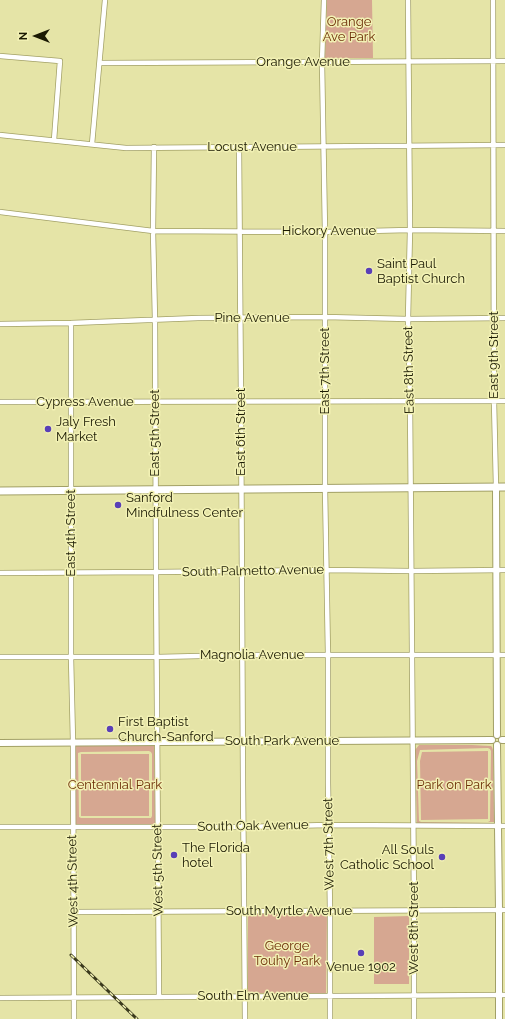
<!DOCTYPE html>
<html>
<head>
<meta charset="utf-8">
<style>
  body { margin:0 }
  #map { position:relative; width:505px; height:1019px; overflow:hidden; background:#e5e4a7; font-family:Raleway,sans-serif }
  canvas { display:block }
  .north { position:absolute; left:16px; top:16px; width:40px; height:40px; -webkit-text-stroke:3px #f2f1b4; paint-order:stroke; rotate:270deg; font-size:11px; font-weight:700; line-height:16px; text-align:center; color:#1b1a03 }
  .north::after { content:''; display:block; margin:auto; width:14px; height:18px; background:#1b1a03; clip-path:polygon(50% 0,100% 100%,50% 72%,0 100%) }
</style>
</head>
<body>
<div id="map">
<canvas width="505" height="1019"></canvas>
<div class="north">N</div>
</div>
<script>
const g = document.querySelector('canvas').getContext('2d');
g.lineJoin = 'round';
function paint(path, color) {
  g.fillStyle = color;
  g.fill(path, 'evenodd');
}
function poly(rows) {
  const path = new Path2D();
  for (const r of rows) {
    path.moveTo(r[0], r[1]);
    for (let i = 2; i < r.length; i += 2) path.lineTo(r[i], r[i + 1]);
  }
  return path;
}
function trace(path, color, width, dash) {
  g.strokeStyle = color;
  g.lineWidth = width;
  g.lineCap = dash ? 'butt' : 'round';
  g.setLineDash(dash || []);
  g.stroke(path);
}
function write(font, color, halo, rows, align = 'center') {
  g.font = font + ' Raleway,sans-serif';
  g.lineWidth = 3;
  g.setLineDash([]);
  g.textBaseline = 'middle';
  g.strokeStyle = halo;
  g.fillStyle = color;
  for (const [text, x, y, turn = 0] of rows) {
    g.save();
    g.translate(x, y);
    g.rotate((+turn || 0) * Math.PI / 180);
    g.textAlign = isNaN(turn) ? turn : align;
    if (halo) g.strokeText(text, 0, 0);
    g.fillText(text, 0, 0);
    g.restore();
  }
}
paint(poly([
  [327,0,372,0,373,58,325,58],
  [76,745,154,745,155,824,76,824],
  [149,751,151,752,152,754,152,816,151,818,81,818,79,817,78,753,81,752],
  [419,745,472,745,491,746,492,747,493,750,494,822,417,823,415,750],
  [488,748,490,749,491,751,490,821,488,822,421,822,419,821,417,761,420,750],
  [488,751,488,819,421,820,420,761,422,752],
  [81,754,149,754,149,816,81,816],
  [327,913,326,994,248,993,248,914],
  [409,916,409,984,374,984,374,917]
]), '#d6a791');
const minor = poly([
  [324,0,322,62,325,232,325,488,328,655,328,783,330,911,330,1019],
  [408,0,410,230,408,319,410,401,414,910,414,1019],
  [493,0,494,401,496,487],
  [0,56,60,61,54,140],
  [100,63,505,61],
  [0,135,126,148,505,145],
  [92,144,105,0],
  [154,147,153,231,155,320,156,572,159,997],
  [239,147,241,402,243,783,245,1019],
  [0,212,153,231,325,232,410,230,505,231],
  [71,323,71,657,73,742,74,1019],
  [0,324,71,323,198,318,325,317,408,319,505,318],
  [0,402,505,401],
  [0,573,156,572,326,570,411,571,505,570],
  [0,657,157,657,242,655,505,655],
  [0,827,243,827,328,825,505,826],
  [73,912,505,910],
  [0,998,505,995]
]);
const tertiary = poly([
  [496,487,497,735],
  [502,740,505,740],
  [0,743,492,740],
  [497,745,499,910,499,1019]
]);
const secondary = poly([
  [0,491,505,487]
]);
trace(minor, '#a2a066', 6);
trace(tertiary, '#a2a066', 8);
trace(secondary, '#a2a066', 9);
trace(minor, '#fff', 4.5);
trace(tertiary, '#fff', 6);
trace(secondary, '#fff', 7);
const rail = poly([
  [71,955,137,1019]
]);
trace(rail, '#3b3a1d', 3);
trace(rail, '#f2f1b4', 1.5, [4.5]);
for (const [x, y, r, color] of [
  [369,271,4,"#593fb7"],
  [48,429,4,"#593fb7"],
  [118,505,4,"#593fb7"],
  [110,729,4,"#593fb7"],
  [174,855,4,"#593fb7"],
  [442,857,4,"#593fb7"],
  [361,953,4,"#593fb7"]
]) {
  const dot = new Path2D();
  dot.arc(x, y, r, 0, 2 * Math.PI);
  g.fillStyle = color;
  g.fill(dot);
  trace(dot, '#f2f1b4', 1.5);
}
write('13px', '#6e300a', '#f2f1b4', [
  ["Orange",349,22],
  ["Ave Park",349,37],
  ["Centennial Park",115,785],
  ["Park on Park",454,785],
  ["George",287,946],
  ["Touhy Park",287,961]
]);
write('13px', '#1b1a03', '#f2f1b4', [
  ["Orange Avenue",303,62],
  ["Locust Avenue",252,147],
  ["Hickory Avenue",329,231],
  ["Pine Avenue",252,318],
  ["East 9th Street",494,355,-90],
  ["East 8th Street",409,370,-91],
  ["East 7th Street",325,371,-90],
  ["Cypress Avenue",85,402],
  ["East 6th Street",241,432,-90],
  ["East 5th Street",155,433,-90],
  ["East 4th Street",71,533,-90],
  ["South Palmetto Avenue",253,571,-1],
  ["Magnolia Avenue",252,655],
  ["South Park Avenue",282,741],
  ["South Oak Avenue",253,826,-1],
  ["West 7th Street",329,844,-91],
  ["West 5th Street",158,870,-91],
  ["West 4th Street",73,881,-91],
  ["South Myrtle Avenue",289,911],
  ["West 8th Street",414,928,-90],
  ["South Elm Avenue",253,996]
]);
write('13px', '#1b1a03', '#f2f1b4', [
  ["Saint Paul",377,264],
  ["Baptist Church",377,279],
  ["Jaly Fresh",56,422],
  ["Market",56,437],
  ["Sanford",126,498],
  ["Mindfulness Center",126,513],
  ["First Baptist",118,722],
  ["Church-Sanford",118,737],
  ["The Florida",182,848],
  ["hotel",182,863],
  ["All Souls",434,850,"right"],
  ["Catholic School",434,865,"right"],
  ["Venue 1902",361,967,"center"]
], 'left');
</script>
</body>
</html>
